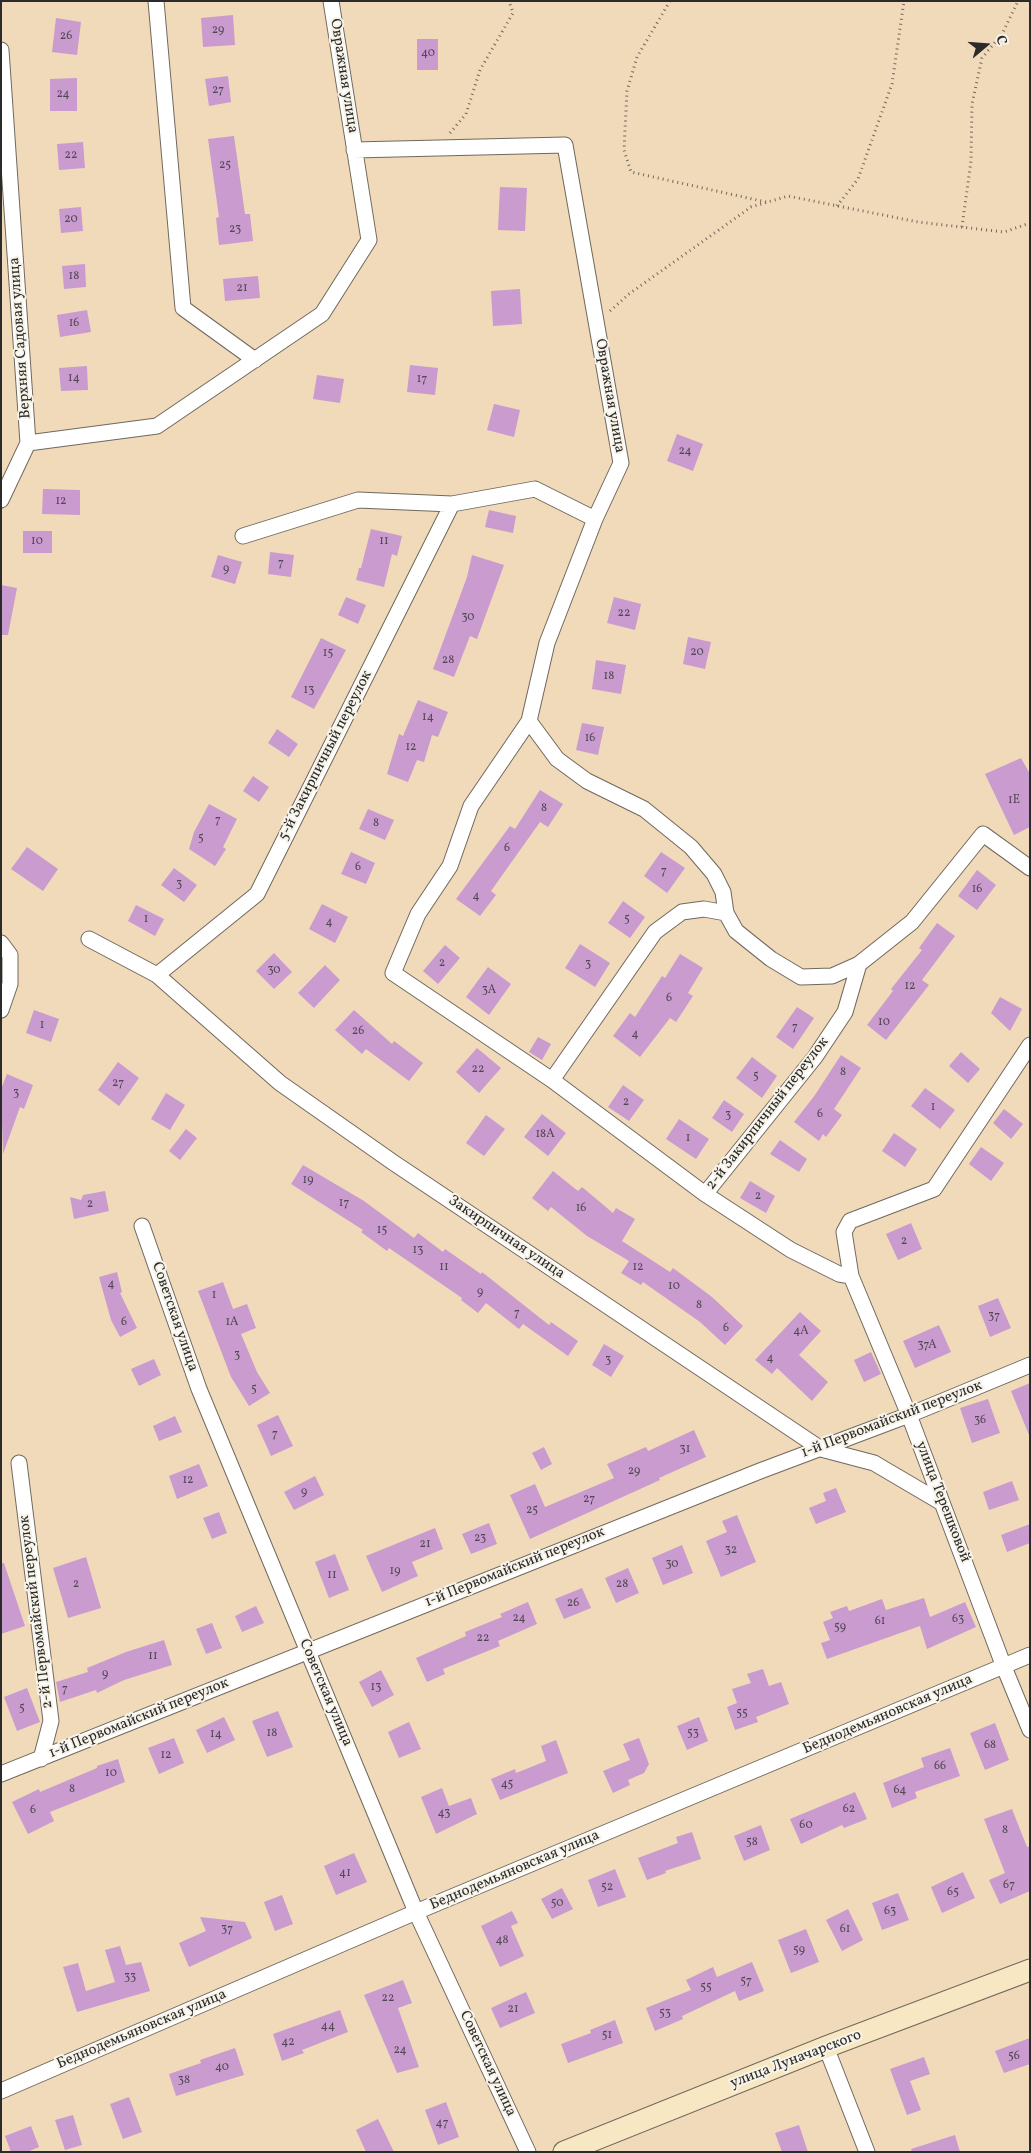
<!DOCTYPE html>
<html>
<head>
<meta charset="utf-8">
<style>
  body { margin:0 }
  #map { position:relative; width:1031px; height:2153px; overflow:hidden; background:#f1daba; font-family:Vollkorn,serif }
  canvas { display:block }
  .frame { position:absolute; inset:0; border:2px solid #2b2b2b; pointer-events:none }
  .north { position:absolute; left:961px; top:20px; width:50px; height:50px; -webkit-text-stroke:4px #f7f3e8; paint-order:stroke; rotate:72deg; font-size:14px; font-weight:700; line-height:20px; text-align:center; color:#2b2b2b }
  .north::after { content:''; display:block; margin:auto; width:18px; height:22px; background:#2b2b2b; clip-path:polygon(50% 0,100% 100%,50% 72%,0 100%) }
</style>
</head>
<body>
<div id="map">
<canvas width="1031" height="2153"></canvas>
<div class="frame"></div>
<div class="north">С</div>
</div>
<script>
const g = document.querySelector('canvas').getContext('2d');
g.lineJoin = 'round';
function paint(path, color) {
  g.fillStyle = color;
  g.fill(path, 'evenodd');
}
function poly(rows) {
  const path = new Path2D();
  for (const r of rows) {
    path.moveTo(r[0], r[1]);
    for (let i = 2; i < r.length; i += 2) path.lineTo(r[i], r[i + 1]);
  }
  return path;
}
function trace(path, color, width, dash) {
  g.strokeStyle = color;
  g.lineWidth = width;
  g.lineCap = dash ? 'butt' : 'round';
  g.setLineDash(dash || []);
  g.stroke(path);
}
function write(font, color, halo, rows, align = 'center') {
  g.font = font + ' Vollkorn,serif';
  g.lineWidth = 4;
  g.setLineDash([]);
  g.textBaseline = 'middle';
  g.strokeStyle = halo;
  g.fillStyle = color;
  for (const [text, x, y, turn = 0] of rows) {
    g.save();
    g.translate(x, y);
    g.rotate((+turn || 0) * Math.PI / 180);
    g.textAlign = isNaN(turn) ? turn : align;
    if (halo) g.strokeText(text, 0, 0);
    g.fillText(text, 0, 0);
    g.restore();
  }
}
paint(poly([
  [233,15,235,45,203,47,201,18],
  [56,18,81,22,77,55,52,52],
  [417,39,438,39,438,70,417,70],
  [228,76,231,102,209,106,205,79],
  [77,78,77,111,50,111,50,79],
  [234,136,245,214,250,214,253,241,219,245,216,218,219,217,208,139],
  [83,142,85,168,59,170,57,144],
  [500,187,527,188,525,231,498,230],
  [81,207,83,231,61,233,59,209],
  [85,264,86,287,64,289,62,266],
  [258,276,260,298,225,301,223,279],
  [520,289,522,324,493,326,491,291],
  [87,310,91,332,60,337,57,315],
  [410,365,438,368,435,395,407,392],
  [87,366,88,390,61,391,59,368],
  [317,375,344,379,340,403,313,399],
  [494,404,520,410,514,437,487,430],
  [677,434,703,444,693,471,667,461],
  [43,489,80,490,80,515,42,514],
  [489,510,516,516,513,533,485,527],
  [371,529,402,536,397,556,392,554,384,587,356,580,359,568,361,568],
  [23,531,52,531,52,553,23,553],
  [270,552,294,555,291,577,268,574],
  [218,555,242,562,235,584,211,577],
  [472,555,504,565,477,639,470,636,454,677,433,669,467,577],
  [1,585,17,588,8,635,1,635],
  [346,597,366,605,358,624,338,615],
  [614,597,641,604,635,630,607,623],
  [688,637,711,642,705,669,683,664],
  [321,638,346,650,314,709,291,697],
  [596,660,626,665,621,694,592,689],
  [418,700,448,712,438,737,432,735,424,762,417,760,408,782,387,774,399,734,403,736],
  [582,723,604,727,598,755,576,750],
  [277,729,298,744,289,757,268,743],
  [1021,758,1030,774,1030,827,1014,835,985,774],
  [253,776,269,787,259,802,243,791],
  [540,790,563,804,548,827,540,822,491,891,496,895,480,916,456,899,510,826,515,829],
  [209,804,237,819,223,847,226,849,215,866,189,849,194,832],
  [368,809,394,820,385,840,359,829],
  [27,847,58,869,43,891,11,869],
  [351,852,375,863,366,884,341,874],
  [661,852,685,868,667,893,644,876],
  [174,868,197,885,184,902,161,885],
  [977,870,996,885,977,910,958,896],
  [623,901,645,917,630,938,608,923],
  [322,904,348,917,335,943,309,929],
  [136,905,164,919,155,936,128,921],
  [937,923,955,936,922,980,929,985,886,1040,867,1025,893,991,891,989,922,950,919,948],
  [580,944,610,963,595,987,565,968],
  [445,945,460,958,438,984,423,971],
  [274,953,292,972,274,989,256,971],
  [680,954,703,968,688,993,693,996,676,1022,670,1018,640,1057,613,1036,630,1013,635,1017,662,976,665,978],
  [325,965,340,980,314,1008,298,993],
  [488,967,511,984,489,1015,466,997],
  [1000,997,1022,1009,1010,1031,991,1013],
  [797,1007,814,1018,793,1049,776,1037],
  [34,1010,59,1019,51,1042,26,1033],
  [354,1010,392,1044,394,1041,423,1063,409,1081,366,1049,362,1054,335,1030],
  [538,1037,551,1044,542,1060,529,1052],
  [477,1048,501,1068,479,1093,456,1072],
  [961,1052,980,1069,968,1083,949,1066],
  [841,1055,861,1068,834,1109,842,1115,826,1137,823,1134,819,1141,794,1122,815,1095],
  [752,1057,777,1076,762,1098,736,1078],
  [118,1062,139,1078,119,1106,98,1090],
  [7,1074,33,1085,24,1109,20,1107,3,1154,1,1089],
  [623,1085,644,1100,629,1121,608,1107],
  [925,1088,955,1110,940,1129,911,1106],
  [166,1093,185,1105,170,1130,151,1119],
  [724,1100,744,1114,732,1132,712,1118],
  [1004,1109,1023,1124,1011,1139,993,1123],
  [542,1114,566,1133,548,1156,524,1137],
  [486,1115,505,1129,484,1156,466,1143],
  [679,1119,709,1139,696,1159,666,1139],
  [186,1129,197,1138,180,1160,169,1151],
  [894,1133,917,1149,905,1167,882,1151],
  [780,1140,807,1159,799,1172,770,1154],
  [981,1147,1004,1163,991,1181,969,1164],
  [303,1165,364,1201,414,1238,418,1233,443,1252,445,1249,481,1274,482,1272,549,1325,551,1322,578,1341,568,1356,523,1324,519,1329,486,1303,478,1313,461,1300,462,1298,389,1248,387,1251,361,1232,363,1230,291,1184],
  [553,1171,578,1191,582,1187,613,1213,616,1208,635,1219,622,1241,670,1272,673,1268,712,1297,743,1326,725,1345,700,1322,643,1282,641,1285,621,1273,629,1261,587,1236,551,1207,548,1211,532,1198],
  [750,1181,775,1196,766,1213,740,1198],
  [105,1191,109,1211,74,1219,70,1197,81,1200,83,1195],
  [911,1223,922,1249,898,1260,886,1234],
  [117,1272,122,1292,120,1293,137,1328,120,1337,111,1320,99,1277],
  [223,1282,233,1309,247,1304,256,1328,241,1334,257,1372,270,1393,249,1406,231,1377,198,1291],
  [998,1298,1011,1328,990,1337,978,1306],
  [800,1312,821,1331,799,1355,828,1382,812,1401,777,1368,772,1374,755,1360],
  [939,1325,951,1352,915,1368,903,1341],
  [604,1344,624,1356,611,1377,592,1365],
  [871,1352,881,1374,864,1382,854,1360],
  [154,1359,161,1375,139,1386,131,1369],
  [1030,1383,1030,1435,1029,1435,1011,1391],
  [988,1399,1000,1433,972,1443,960,1408],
  [278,1415,293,1446,271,1456,257,1425],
  [175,1416,182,1432,159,1441,153,1426],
  [694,1430,706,1457,659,1478,660,1480,530,1539,510,1495,535,1484,545,1507,614,1478,607,1464,646,1447,648,1451],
  [544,1447,552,1464,541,1470,532,1453],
  [199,1464,208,1486,177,1499,169,1476],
  [315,1476,324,1495,294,1510,284,1492],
  [1012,1481,1019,1500,989,1510,983,1492],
  [836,1488,846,1512,816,1524,809,1508,826,1501,823,1493],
  [219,1512,227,1533,212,1539,203,1518],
  [737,1515,756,1562,721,1577,706,1541,727,1532,722,1521],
  [489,1523,497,1544,471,1554,462,1534],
  [1030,1524,1030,1543,1007,1552,1001,1535],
  [435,1528,443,1549,412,1562,418,1576,382,1592,366,1556],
  [682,1545,693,1573,663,1585,652,1558],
  [335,1554,349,1590,329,1598,315,1562],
  [86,1557,101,1608,68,1618,53,1568],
  [1,1563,4,1563,25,1626,1,1634],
  [628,1568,639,1593,616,1603,605,1578],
  [582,1588,591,1608,564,1619,555,1599],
  [924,1598,930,1617,965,1602,976,1627,927,1649,920,1626,827,1659,821,1643,830,1640,823,1622,833,1618,830,1612,847,1606,849,1611,882,1599,886,1610],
  [528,1602,537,1624,498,1641,500,1646,443,1669,445,1674,427,1682,416,1658,466,1636,465,1632,502,1617,500,1614],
  [256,1606,264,1623,242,1632,235,1616],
  [212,1623,222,1648,206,1654,196,1629],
  [164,1640,172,1665,124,1680,97,1693,96,1690,60,1702,56,1682,88,1672,87,1668,126,1652],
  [763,1669,769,1686,781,1682,789,1704,756,1717,758,1722,735,1730,727,1707,737,1703,732,1689,751,1683,747,1674],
  [381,1670,394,1695,372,1707,359,1682],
  [27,1688,40,1722,17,1731,4,1697],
  [278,1711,293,1747,267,1757,252,1721],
  [224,1717,235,1740,207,1753,196,1730],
  [699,1717,708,1741,687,1750,677,1726],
  [409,1722,421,1749,399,1758,388,1732],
  [995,1723,1009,1760,985,1770,970,1733],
  [174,1738,184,1763,159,1774,148,1748],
  [639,1738,649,1764,644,1773,628,1780,630,1785,613,1793,603,1771,630,1760,623,1744],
  [556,1740,568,1773,500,1800,491,1779,515,1769,516,1773,546,1761,541,1746],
  [950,1748,960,1776,915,1792,917,1798,892,1808,883,1783,924,1767,921,1758],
  [118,1759,125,1782,50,1812,54,1821,28,1834,12,1802,39,1789,40,1792,97,1768,97,1766],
  [442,1788,449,1806,471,1798,477,1814,436,1834,421,1797],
  [855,1792,867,1819,844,1828,842,1825,801,1844,790,1819],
  [1012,1809,1027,1847,1030,1846,1030,1891,1000,1904,989,1880,1005,1873,984,1819],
  [761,1825,770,1850,744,1861,734,1836],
  [692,1832,701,1859,665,1871,666,1873,647,1880,638,1858,678,1843,676,1837],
  [354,1853,367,1882,336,1895,324,1866],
  [615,1869,626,1897,598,1907,588,1880],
  [963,1872,975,1898,942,1913,931,1887],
  [562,1888,573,1909,552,1919,541,1899],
  [898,1893,909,1920,882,1930,872,1903],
  [282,1895,293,1924,275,1931,264,1902],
  [848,1909,863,1940,842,1951,826,1920],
  [512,1911,518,1923,511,1926,524,1956,500,1967,481,1926],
  [200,1917,245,1922,252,1938,189,1967,179,1943,206,1931],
  [806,1929,819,1962,791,1973,778,1940],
  [120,1946,126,1965,141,1962,150,1991,77,2012,63,1967,78,1963,86,1991,115,1982,105,1950],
  [752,1962,764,1991,739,2001,735,1991,682,2016,683,2019,655,2031,646,2008,691,1990,686,1980,713,1967,717,1977],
  [403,1980,412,2003,398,2008,419,2067,397,2073,364,1995],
  [526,1992,535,2013,500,2028,491,2008],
  [340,2010,348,2032,302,2050,304,2053,282,2061,273,2034],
  [615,2020,623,2043,568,2063,561,2044,591,2033,590,2030],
  [1030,2038,1030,2064,1004,2073,995,2051],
  [235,2048,244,2075,176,2096,169,2074,201,2063,200,2060],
  [924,2057,930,2074,910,2081,921,2110,907,2115,890,2069],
  [129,2097,142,2132,123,2139,110,2104],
  [446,2102,459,2137,438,2145,425,2110],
  [73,2115,82,2145,65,2150,55,2120],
  [378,2119,394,2152,366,2152,356,2130],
  [799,2125,808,2152,782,2152,775,2133],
  [31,2126,39,2147,27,2152,11,2152,5,2136],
  [955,2135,960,2152,912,2152,911,2149]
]), '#c99bcf');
const minor = poly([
  [156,1,183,308,255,360],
  [1,50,28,443,1,500],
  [28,443,157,426,322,314,369,240,331,1],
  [595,519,547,643,529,721,471,806,450,866,418,914,393,973,552,1080,705,1194],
  [243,536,358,500,452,504,535,489,595,519,621,463,565,145,354,150],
  [529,721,557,759,587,781,644,809,691,847,714,874,723,892,726,913,736,931,771,959,801,977,832,976,859,964,912,922,983,834,1030,868],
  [89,939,157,975,280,1083,394,1163,821,1449,874,1463,942,1503],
  [1,943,10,955,10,984,1,1010],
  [157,975,257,894,452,504],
  [1030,1045,934,1189,850,1221,844,1232,851,1276,909,1415,1004,1667,1030,1730],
  [552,1080,655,932,682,912,704,909,726,913],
  [142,1226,199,1389,416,1912,528,2152],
  [851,1276,839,1274,791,1250,705,1194,815,1057,845,1012,859,964],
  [19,1463,51,1721,41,1759],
  [1,1774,760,1471,909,1415,1030,1365],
  [826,2047,867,2152],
  [1,2091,416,1912,1030,1655]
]);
const secondary = poly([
  [564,2152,826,2047,1030,1970]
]);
trace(minor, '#70685d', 17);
trace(secondary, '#70685d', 23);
trace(poly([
  [670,1,637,57,627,91,624,150,631,172,766,202],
  [450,133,466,114,480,70,513,13,509,1],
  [837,206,858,179,892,84,904,1],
  [962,227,971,161,972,104,982,58,1002,34,1018,1],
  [610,311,629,294,751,207,788,196,918,222,1004,232,1030,223]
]), '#70685d', 3, [1, 4]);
trace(minor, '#fff', 15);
trace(secondary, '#f7e8c3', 21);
write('12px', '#524754', null, [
  ["29",218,31],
  ["26",66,37],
  ["40",428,54],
  ["27",218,91],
  ["24",63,95],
  ["22",71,156],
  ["25",225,166],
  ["20",71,220],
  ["23",235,230],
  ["18",74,277],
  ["21",242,289],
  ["16",74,324],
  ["14",74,379],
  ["17",422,380],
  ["24",685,452],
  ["12",61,502],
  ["10",37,542],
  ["11",384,542],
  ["7",281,564],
  ["9",226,570],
  ["22",624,614],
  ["30",468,618],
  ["20",697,653],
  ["15",328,654],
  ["28",448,661],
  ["18",609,677],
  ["13",309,691],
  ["14",428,718],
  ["16",590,739],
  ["12",411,748],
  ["1Е",1014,801],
  ["8",544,809],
  ["7",218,821],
  ["8",376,824],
  ["5",201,839],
  ["6",507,849],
  ["6",358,868],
  ["7",664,872],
  ["3",179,885],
  ["16",977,890],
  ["4",476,897],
  ["1",146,920],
  ["5",627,920],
  ["4",329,923],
  ["2",442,964],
  ["3",588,965],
  ["30",274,971],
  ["12",910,987],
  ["3А",489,991],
  ["6",669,999],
  ["10",884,1023],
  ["1",42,1026],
  ["7",795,1028],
  ["26",358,1032],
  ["4",635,1035],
  ["22",478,1070],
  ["8",843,1073],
  ["5",756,1077],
  ["27",118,1084],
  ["3",16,1094],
  ["2",626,1103],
  ["1",933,1108],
  ["6",820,1115],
  ["3",728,1116],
  ["18А",545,1135],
  ["1",688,1139],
  ["19",308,1181],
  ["2",758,1197],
  ["17",344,1204],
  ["2",90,1205],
  ["16",581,1209],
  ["15",382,1231],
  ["2",904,1242],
  ["13",418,1251],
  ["11",444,1268],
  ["12",638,1268],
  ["4",111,1285],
  ["10",674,1287],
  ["9",480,1293],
  ["1",214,1296],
  ["8",699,1306],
  ["7",517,1314],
  ["37",994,1317],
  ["6",124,1323],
  ["1А",232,1323],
  ["6",726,1329],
  ["4А",801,1332],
  ["37А",927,1346],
  ["3",237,1356],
  ["4",770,1359],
  ["3",608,1361],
  ["5",254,1390],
  ["36",980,1421],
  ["7",275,1435],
  ["31",685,1450],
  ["29",634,1472],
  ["12",188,1481],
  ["9",304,1493],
  ["27",589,1500],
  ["25",532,1511],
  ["23",480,1539],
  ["21",425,1545],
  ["32",731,1551],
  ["30",672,1565],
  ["19",395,1572],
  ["11",332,1576],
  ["2",76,1585],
  ["28",622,1585],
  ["26",573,1604],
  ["24",519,1619],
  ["63",958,1620],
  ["61",880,1622],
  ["59",840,1628],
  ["22",483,1639],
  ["11",153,1657],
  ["9",105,1675],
  ["13",376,1688],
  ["7",65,1690],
  ["5",22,1709],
  ["55",742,1714],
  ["18",272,1734],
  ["53",693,1734],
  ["14",216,1735],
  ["68",990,1746],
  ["12",166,1756],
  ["66",940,1767],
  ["10",111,1774],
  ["45",507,1785],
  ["8",72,1790],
  ["64",900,1791],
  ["62",849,1810],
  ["6",33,1811],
  ["43",444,1814],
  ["60",806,1826],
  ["8",1005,1831],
  ["58",752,1843],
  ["41",345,1874],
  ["67",1009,1886],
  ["52",607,1888],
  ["65",953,1893],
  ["50",557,1904],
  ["63",890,1912],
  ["37",227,1930],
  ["61",845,1930],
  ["48",502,1941],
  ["59",799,1951],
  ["33",130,1978],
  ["57",746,1982],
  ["55",706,1988],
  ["22",388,1999],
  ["21",513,2010],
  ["53",665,2014],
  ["44",328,2027],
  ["51",607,2036],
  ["42",288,2043],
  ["24",400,2051],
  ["56",1014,2057],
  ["40",222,2068],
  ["38",184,2081],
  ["47",442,2124]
]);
write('15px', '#2b2b2b', '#f7f3e8', [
  ["Овражная улица",343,76,81],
  ["Верхняя Садовая улица",21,338,-94],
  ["Овражная улица",609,396,80],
  ["5-й Закирпичный переулок",326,756,-63],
  ["2-й Закирпичный переулок",768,1114,-52],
  ["Закирпичная улица",506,1238,34],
  ["Советская улица",174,1317,71],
  ["1-й Первомайский переулок",892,1420,-21],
  ["улица Терешковой",942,1502,69],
  ["1-й Первомайский переулок",515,1568,-22],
  ["2-й Первомайский переулок",37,1612,-97],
  ["Советская улица",325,1693,67],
  ["Беднодемьяновская улица",888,1715,-23],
  ["1-й Первомайский переулок",139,1719,-22],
  ["Беднодемьяновская улица",515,1871,-23],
  ["Беднодемьяновская улица",142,2030,-23],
  ["улица Луначарского",796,2060,-21],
  ["Советская улица",487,2064,65]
]);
</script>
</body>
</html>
